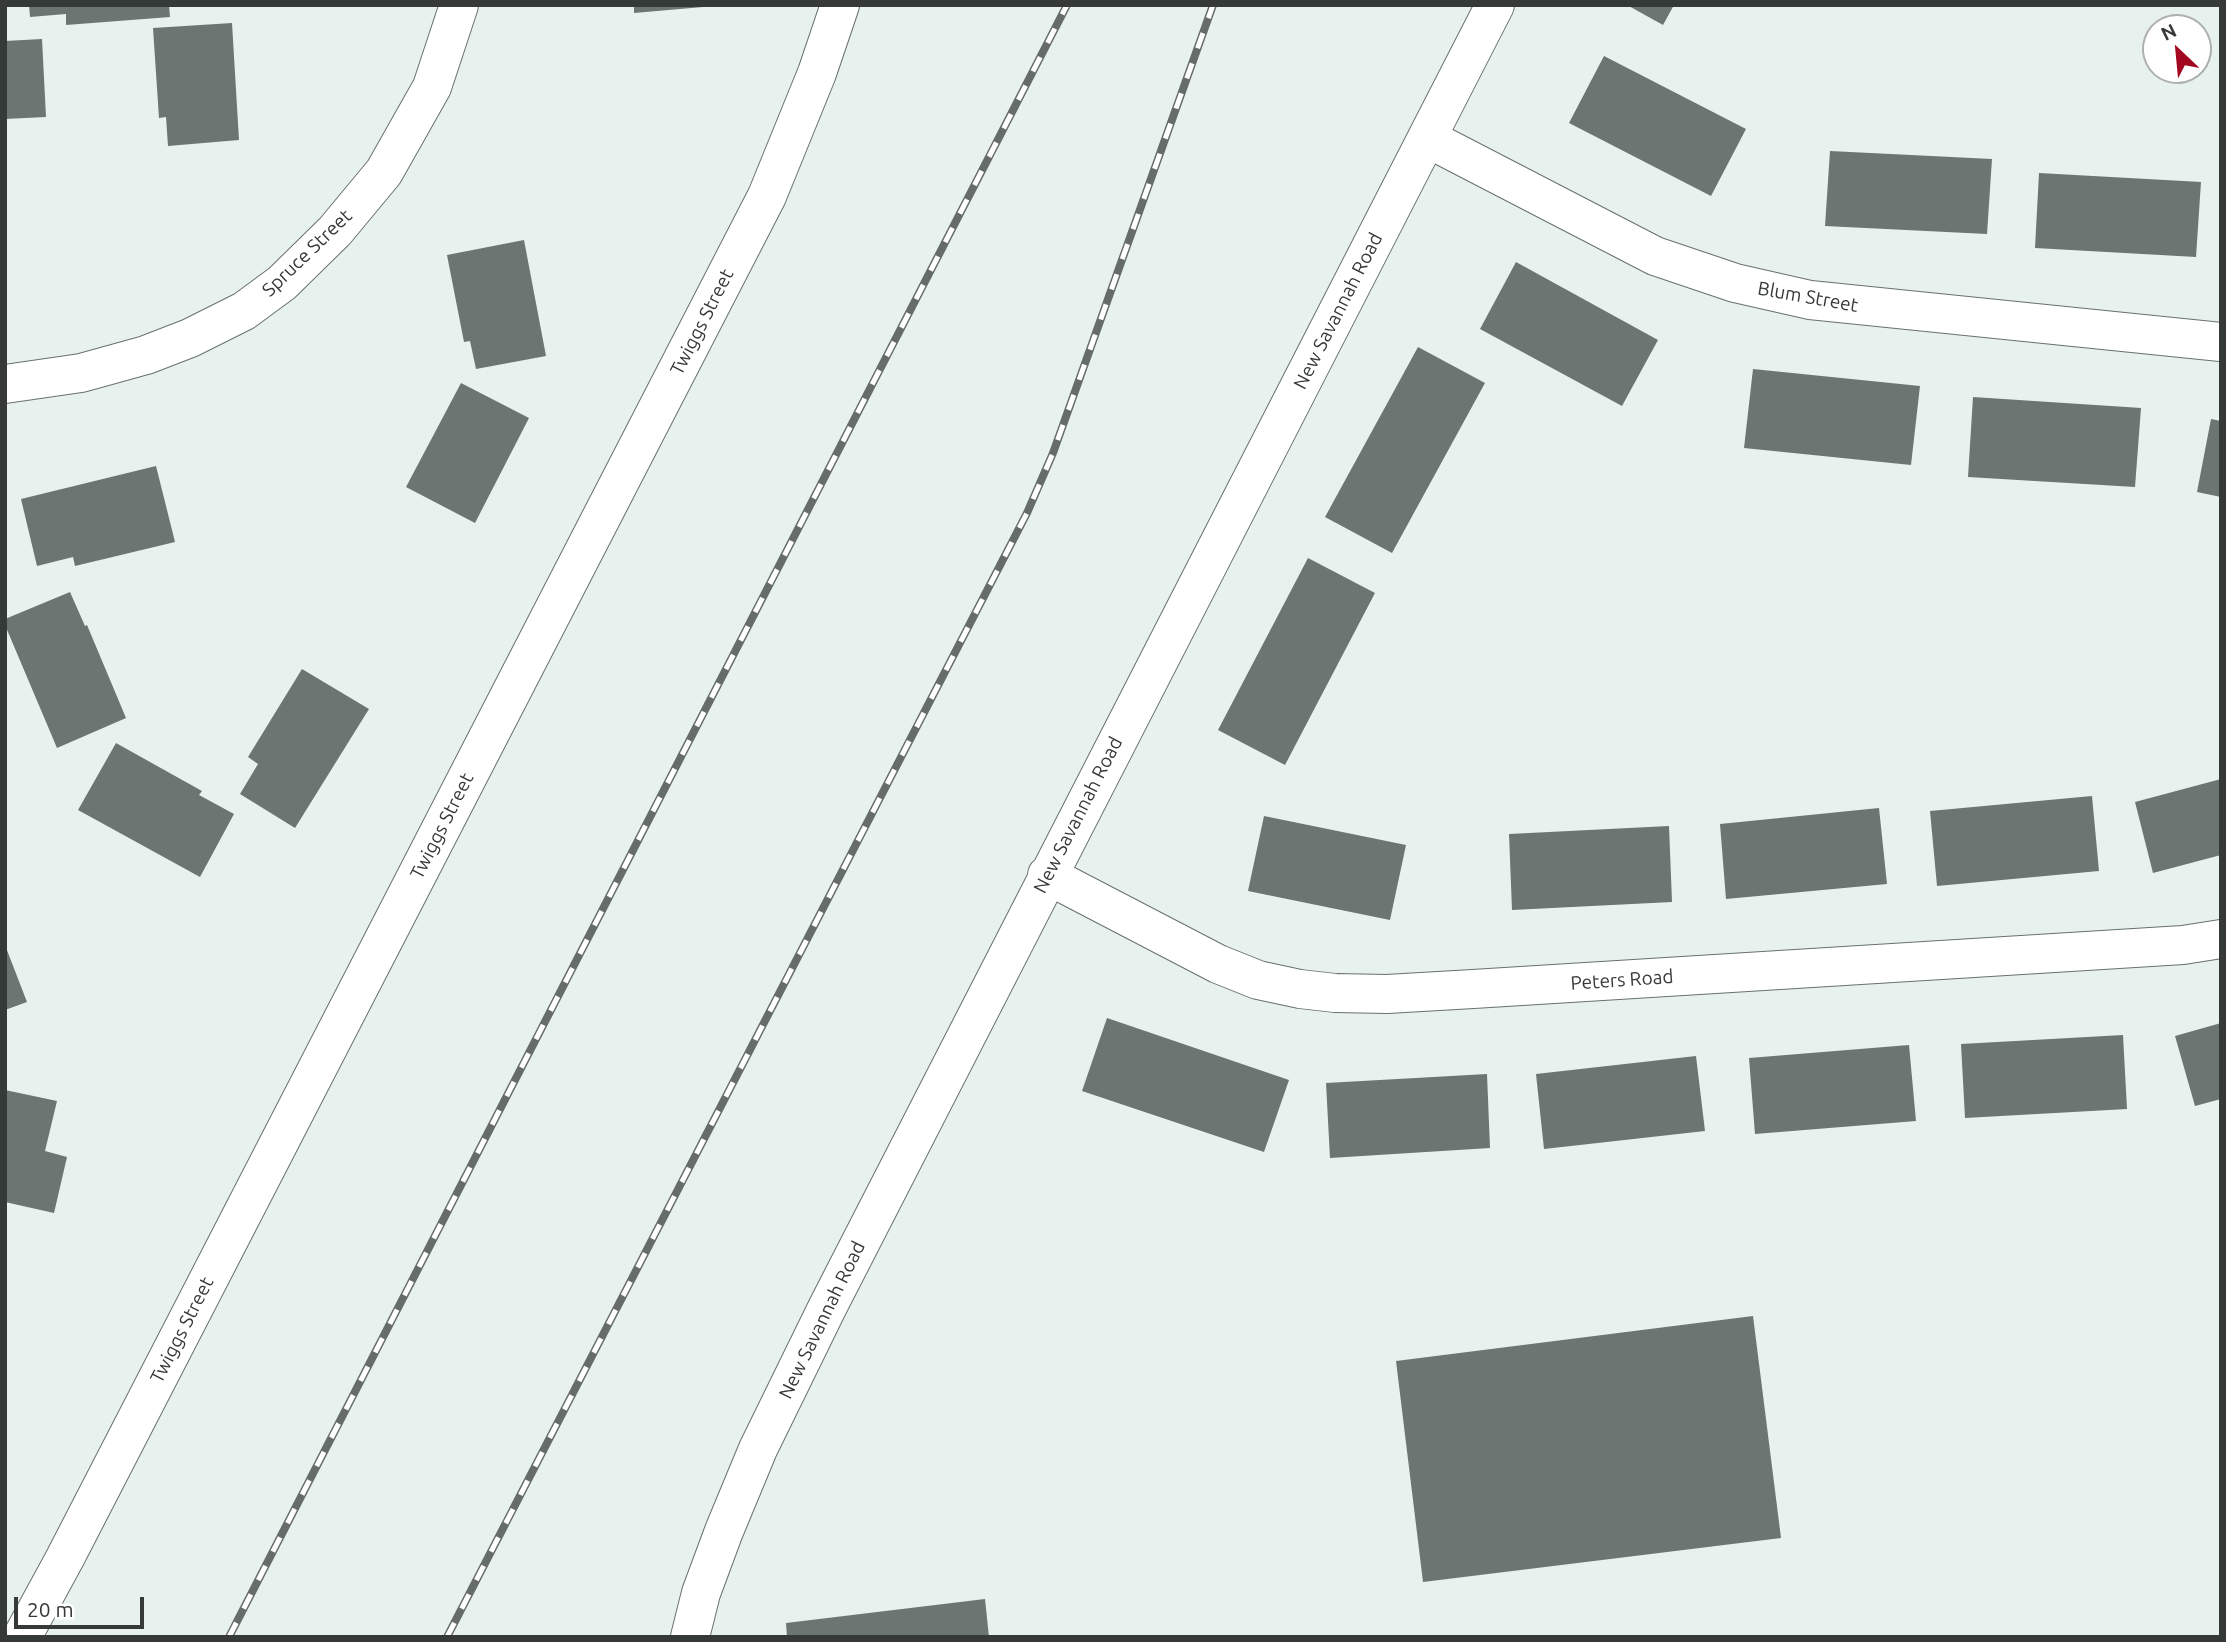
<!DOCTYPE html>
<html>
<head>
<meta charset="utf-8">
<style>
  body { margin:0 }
  #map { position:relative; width:2226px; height:1642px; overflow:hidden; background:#e7f1ee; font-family:Ubuntu,sans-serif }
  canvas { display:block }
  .frame { position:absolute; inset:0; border:7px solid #353937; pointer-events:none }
  .north { position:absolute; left:2142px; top:14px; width:70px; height:70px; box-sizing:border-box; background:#fff; border:2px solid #aeb0af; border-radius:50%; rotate:334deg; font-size:19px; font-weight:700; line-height:28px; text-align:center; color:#353937 }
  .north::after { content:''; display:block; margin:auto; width:24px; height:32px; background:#a40820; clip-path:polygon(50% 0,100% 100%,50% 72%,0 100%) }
  .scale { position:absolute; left:14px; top:1597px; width:130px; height:32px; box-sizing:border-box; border:4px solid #353937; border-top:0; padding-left:9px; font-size:21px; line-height:24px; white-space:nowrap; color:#353937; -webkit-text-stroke:5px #fff; paint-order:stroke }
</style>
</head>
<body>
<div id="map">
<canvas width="2226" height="1642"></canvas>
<div class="frame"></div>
<div class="north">N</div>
<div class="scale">20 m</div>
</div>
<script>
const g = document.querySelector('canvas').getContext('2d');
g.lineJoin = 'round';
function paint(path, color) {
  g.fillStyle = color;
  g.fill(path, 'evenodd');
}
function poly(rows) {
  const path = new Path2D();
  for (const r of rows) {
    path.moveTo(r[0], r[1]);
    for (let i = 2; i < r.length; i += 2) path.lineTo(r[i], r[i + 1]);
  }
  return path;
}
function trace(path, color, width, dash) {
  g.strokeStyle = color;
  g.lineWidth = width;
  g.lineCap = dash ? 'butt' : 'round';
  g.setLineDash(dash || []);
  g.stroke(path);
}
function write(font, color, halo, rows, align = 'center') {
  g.font = font + ' Ubuntu,sans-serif';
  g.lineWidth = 7;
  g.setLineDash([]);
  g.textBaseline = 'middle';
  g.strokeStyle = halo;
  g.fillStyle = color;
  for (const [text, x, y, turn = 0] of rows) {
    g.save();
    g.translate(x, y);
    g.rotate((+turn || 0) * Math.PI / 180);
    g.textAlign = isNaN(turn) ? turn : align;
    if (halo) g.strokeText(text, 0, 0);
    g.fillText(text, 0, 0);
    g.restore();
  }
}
paint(poly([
  [29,5,169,5,170,17,66,25,66,14,30,17],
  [634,5,703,5,703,7,634,13],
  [1627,5,1674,5,1663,25],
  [232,23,239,140,168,146,166,117,159,118,153,28],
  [42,39,46,117,5,119,5,41],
  [1604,56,1746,129,1711,196,1569,123],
  [1830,151,1992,159,1987,234,1825,226],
  [2039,173,2201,182,2196,257,2035,248],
  [524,240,546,356,476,369,470,341,464,342,447,255],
  [1516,262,1658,340,1622,406,1480,329],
  [1418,347,1485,383,1392,553,1325,517],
  [1753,369,1920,386,1911,465,1744,448],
  [461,383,529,418,475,523,406,487],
  [1973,397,2141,408,2135,487,1968,477],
  [2211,419,2221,421,2221,497,2197,492],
  [156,466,175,542,75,566,73,557,37,566,21,499],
  [1308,558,1375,593,1285,765,1218,730],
  [70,592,85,626,87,625,126,718,57,748,5,625,5,619],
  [302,669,369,709,295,828,240,794,258,764,248,757],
  [116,743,202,791,199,795,234,814,200,877,78,810],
  [2221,779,2221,855,2153,873,2135,802],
  [2092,796,2099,871,1937,886,1930,811],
  [1879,808,1887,884,1726,899,1720,824],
  [1264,816,1406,845,1390,920,1248,891],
  [1669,826,1672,902,1512,910,1509,834],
  [5,945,27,1002,5,1010],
  [1107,1018,1289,1080,1264,1152,1082,1091],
  [2221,1023,2221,1099,2195,1106,2175,1036],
  [2123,1035,2127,1109,1965,1118,1961,1044],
  [1909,1045,1916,1121,1755,1134,1749,1058],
  [1696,1056,1705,1131,1544,1149,1536,1074],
  [1487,1074,1490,1148,1330,1158,1326,1083],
  [5,1090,57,1101,45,1151,67,1157,54,1213,5,1202],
  [1753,1316,1781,1538,1423,1582,1396,1361],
  [985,1599,989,1637,787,1637,786,1623]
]), '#6c7572');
const minor = poly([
  [1427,138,1655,256,1735,283,1810,300,2221,342],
  [5,384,81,373,146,355,190,338,244,311,282,283,335,231,384,172,432,87,459,5],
  [1047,875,1218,964,1258,980,1300,989,1335,993,1387,994,1473,989,2183,945,2221,939],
  [690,1637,701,1593,724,1531,758,1449,827,1308,1495,5]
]);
const major = poly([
  [22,1637,65,1558,767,196,817,73,840,5]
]);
trace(minor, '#68716e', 40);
trace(major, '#68716e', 40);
trace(minor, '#fff', 38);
trace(major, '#fff', 38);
const rail = poly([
  [229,1637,1067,5],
  [447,1637,1027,513,1053,453,1213,5]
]);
trace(rail, '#666c69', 8);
trace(rail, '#fff', 5, [16]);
write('19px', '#353937', '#fff', [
  ["Spruce Street",307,253,-44],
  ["Blum Street",1808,297,10],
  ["New Savannah Road",1338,311,-63],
  ["Twiggs Street",702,322,-63],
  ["New Savannah Road",1078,815,-63],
  ["Twiggs Street",442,826,-63],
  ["Peters Road",1622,980,-4],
  ["New Savannah Road",822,1320,-64],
  ["Twiggs Street",182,1330,-63]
]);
</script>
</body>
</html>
